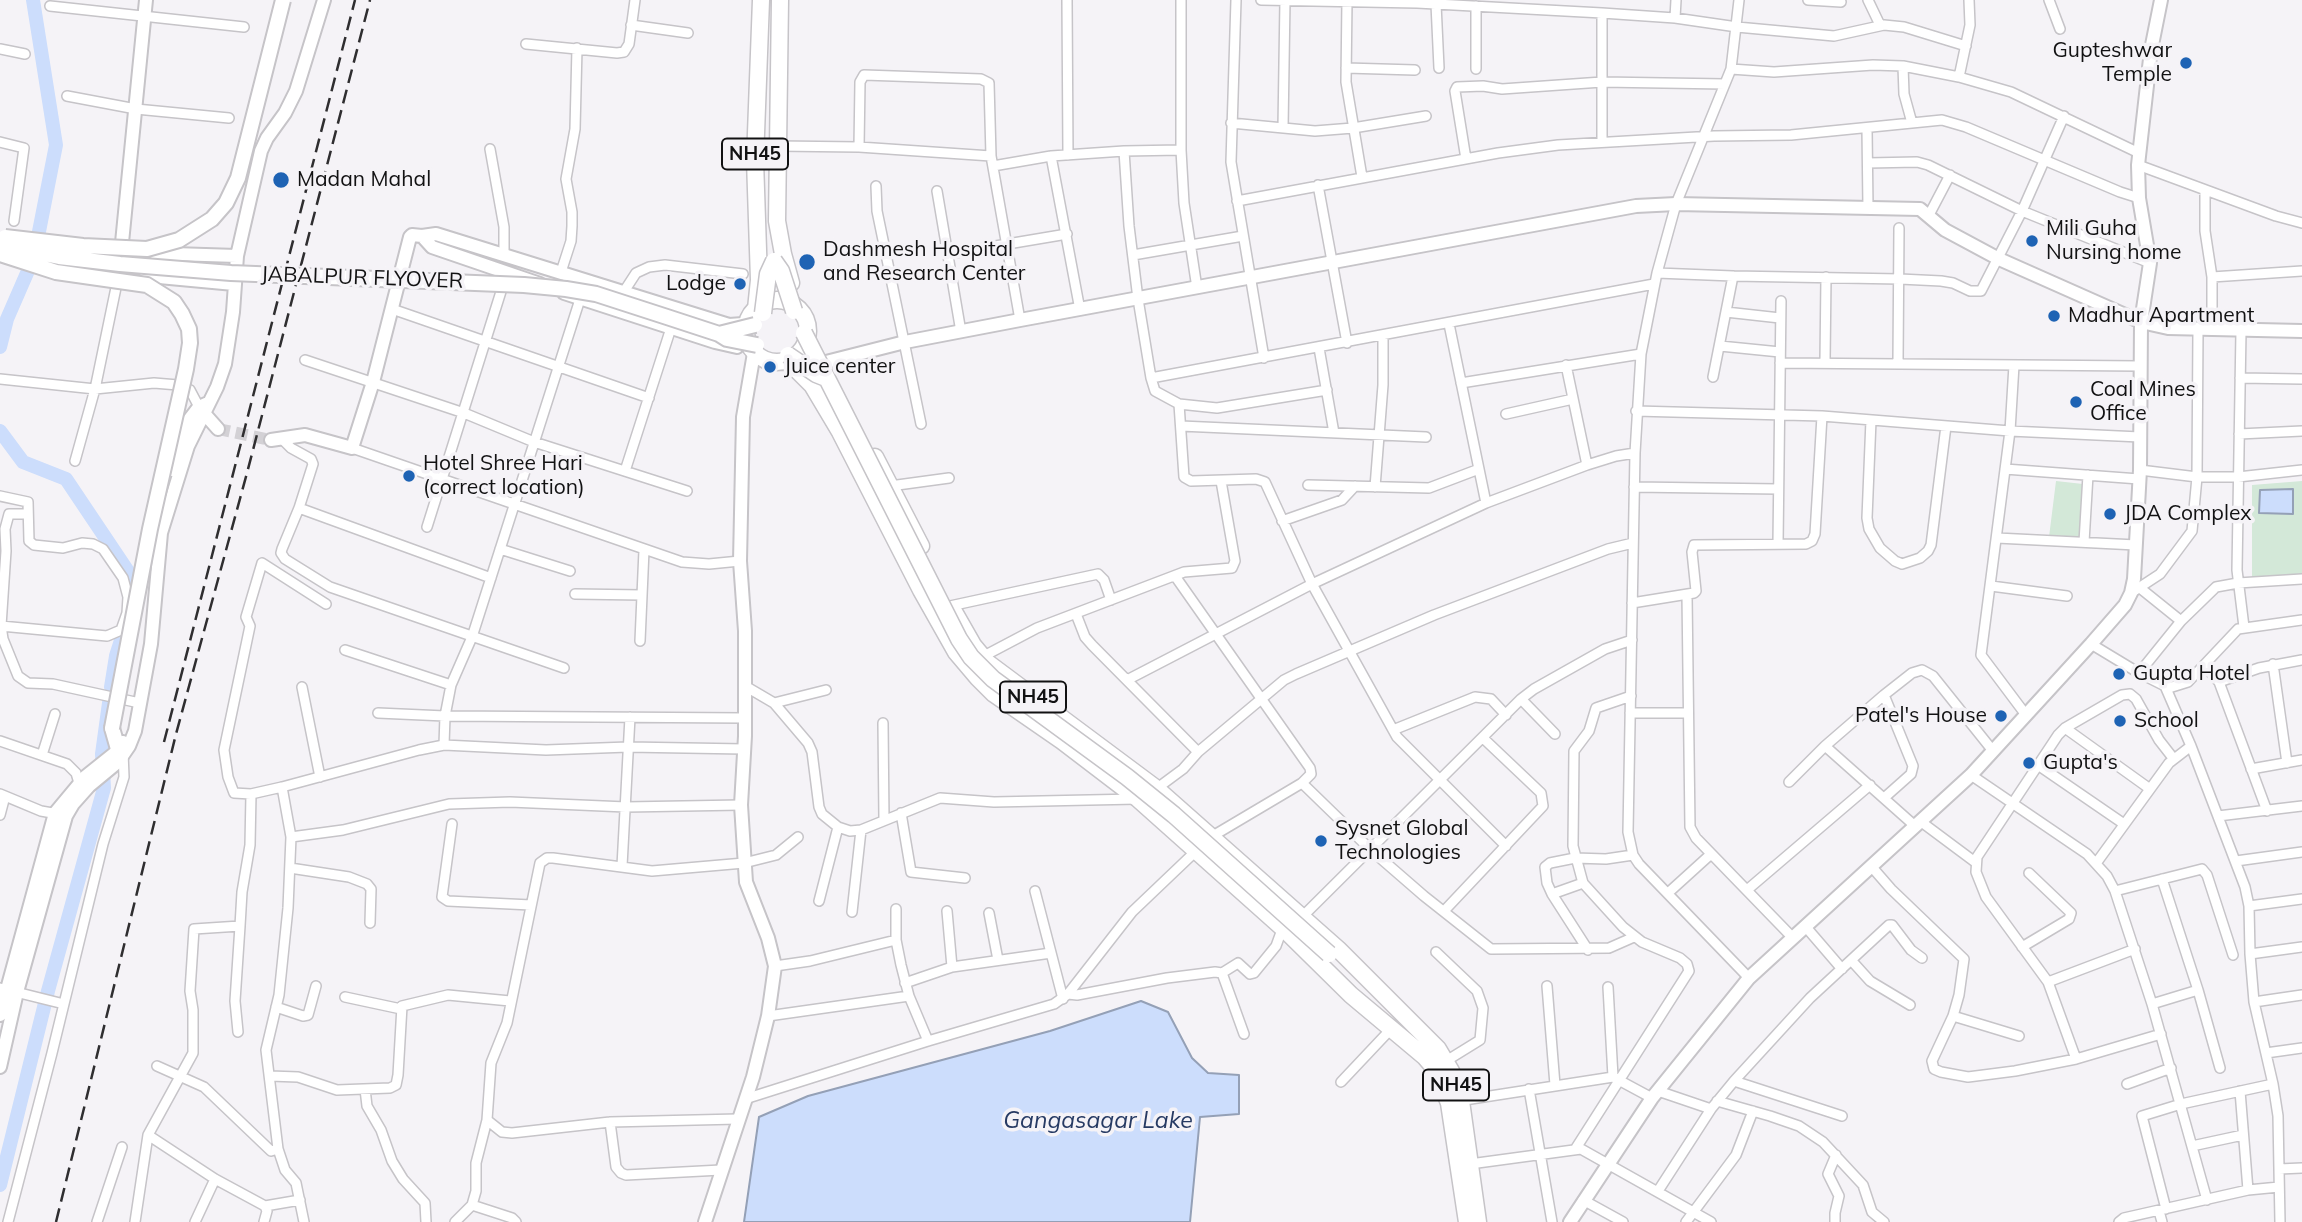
<!DOCTYPE html>
<html>
<head>
<meta charset="utf-8">
<style>
  body { margin:0 }
  canvas { display:block; background:#f5f3f7 }
</style>
</head>
<body>
<canvas width="2302" height="1222"></canvas>
<script>
const g = document.querySelector('canvas').getContext('2d');
g.lineJoin = 'round';
function paint(path, color) {
  g.fillStyle = color;
  g.fill(path, 'evenodd');
}
function poly(rows) {
  const path = new Path2D();
  for (const r of rows) {
    if (r.length === 3) {
      path.moveTo(r[0] + r[2], r[1]);
      path.arc(r[0], r[1], r[2], 0, 2 * Math.PI);
      continue;
    }
    path.moveTo(r[0], r[1]);
    for (let i = 2; i < r.length; i += 2) path.lineTo(r[i], r[i + 1]);
  }
  return path;
}
function trace(path, color, width, dash) {
  g.strokeStyle = color;
  g.lineWidth = width;
  g.lineCap = dash ? 'butt' : 'round';
  g.setLineDash(dash || []);
  g.stroke(path);
}
function write(font, color, halo, rows, align = 'center') {
  g.font = font + ' Mulish,sans-serif';
  g.lineWidth = 7;
  g.setLineDash([]);
  g.textBaseline = 'middle';
  g.strokeStyle = halo;
  g.fillStyle = color;
  for (const [text, x, y, turn = 0] of rows) {
    g.save();
    g.translate(x, y);
    g.rotate((+turn || 0) * Math.PI / 180);
    g.textAlign = isNaN(turn) ? turn : align;
    if (halo) g.strokeText(text, 0, 0);
    g.fillText(text, 0, 0);
    g.restore();
  }
}
paint(poly([
  [2056,481,2083,484,2080,540,2049,537],
  [2302,481,2302,576,2252,579,2252,485]
]), '#d3e8d8');
const water = poly([
  [2293,489,2293,514,2259,513,2260,490,2293,489],
  [1141,1001,1168,1012,1192,1058,1208,1073,1239,1075,1239,1114,1200,1117,1190,1222,744,1222,759,1117,808,1096,1050,1031,1141,1001]
]);
paint(water, '#ccddfc');
trace(water, '#94a0b6', 2);
trace(poly([
  [0,347,7,319,34,257,56,145,33,0],
  [0,431,23,462,66,479,129,573,132,606,116,656,111,687],
  [0,1185,48,991,104,788,102,754,109,703]
]), '#ccddfc', 14);
trace(poly([
  [218,429,271,440]
]), '#d3d1d5', 12, [12, 6]);
const street = poly([
  [1067,0,1068,155],
  [1181,0,1181,150,1184,203,1197,288],
  [1236,0,1231,162,1264,358],
  [1261,0,1417,3,1602,13,1675,18,1737,27,1834,36,1884,25,1904,27,1966,46],
  [1347,0,1346,82,1362,177],
  [1739,0,1731,69,1676,204,1657,273,1641,354,1635,453,1628,832,1633,855,1639,864,1749,978],
  [1808,0,1841,2],
  [1868,0,1880,25],
  [2049,0,2060,29],
  [1436,4,1439,68],
  [50,6,244,27],
  [1476,6,1476,69],
  [1675,18,1676,0],
  [631,25,688,33],
  [526,44,617,53,624,52,629,44,635,0],
  [0,49,25,54],
  [1903,66,1904,94,1912,123],
  [1346,68,1415,70],
  [1731,69,1774,72,1873,65,1903,66,1959,77,2011,92,2139,153],
  [1959,77,1970,25,1969,0],
  [67,96,136,109,229,118],
  [1231,123,1315,131,1353,128,1426,116],
  [1283,128,1285,0],
  [1867,129,1868,208],
  [0,142,24,148,14,221],
  [1602,142,1602,13],
  [777,146,859,147,991,156],
  [859,147,860,82,864,75,981,79,989,83,991,156,1020,320],
  [490,149,504,227,504,255],
  [1124,151,1129,226,1138,299,1151,378,1155,391,1179,404,1184,477,1191,481,1256,479,1265,482,1312,584,1397,737,1506,846],
  [1051,156,1080,310],
  [1466,159,1455,91,1457,87,1483,86,1502,89,1602,82,1725,84],
  [1868,163,1917,162,1928,165,2022,211,2150,263],
  [2138,165,2276,216,2302,223],
  [993,166,1051,156,1124,151,1181,150],
  [1318,185,1347,343],
  [876,186,877,211,921,424],
  [937,191,961,332],
  [2205,191,2205,231,2212,277,2212,330],
  [1237,201,1498,153,1558,145,1714,136,1791,135,1942,120,1966,127,2120,192,2139,198],
  [1929,215,1950,175],
  [948,254,1067,234],
  [1133,255,1243,236],
  [561,272,571,241,572,226,572,212,566,179,575,129,577,48],
  [1657,273,1733,276,1900,279,1941,281,1953,283,1970,291,1981,291,2022,211,2064,116],
  [2212,277,2302,271],
  [623,293,636,273,649,267,665,265,743,274],
  [392,309,649,398],
  [1726,312,1780,318],
  [1449,324,1486,503],
  [2241,331,2237,570,2244,627],
  [1720,346,1780,352],
  [1319,348,1334,433],
  [305,360,464,413,534,442,687,491],
  [1825,361,1826,277],
  [1898,362,1899,228],
  [1780,363,2140,366],
  [1566,365,1587,465],
  [2014,365,2010,431,1981,655,2026,715],
  [1713,377,1733,276],
  [1151,378,1654,284],
  [2240,378,2302,379],
  [0,379,95,389,154,383,178,385,190,390,199,407],
  [1461,383,1641,354],
  [1179,404,1217,408,1327,390],
  [1636,411,1822,416,2010,431,2140,437],
  [1506,414,1573,399],
  [1871,420,1867,518,1869,529,1880,548,1895,561,1902,564,1920,558,1928,551,1931,545,1946,426],
  [1181,426,1426,437],
  [2239,434,2302,431],
  [282,439,291,448,311,459,313,464,299,508,282,549,281,553,285,559,330,587,564,668],
  [352,448,682,562,709,564,740,561],
  [75,461,95,389,118,278],
  [2005,469,2139,479],
  [2140,470,2197,477,2238,477,2302,470],
  [625,471,671,328],
  [1308,485,1429,488,1479,469],
  [890,486,949,478],
  [1375,487,1383,385,1383,336],
  [1634,487,1778,489],
  [0,496,28,502,29,541,34,545,63,548,82,543,93,544,103,549,123,578,128,597,127,613,121,630,107,636,1,626],
  [299,508,491,578],
  [28,514,9,514,5,529,6,551,1,626,3,639,18,676,28,683,53,684,135,702],
  [1282,521,1342,500,1355,486],
  [427,527,504,282],
  [1997,538,2136,545],
  [2084,542,2088,475],
  [1778,544,1781,301],
  [500,549,570,571],
  [1175,576,1310,768,1311,774,1302,783,1211,837],
  [1991,586,2067,596],
  [2140,588,2181,621],
  [2131,593,2160,574,2192,531,2197,477,2198,330],
  [575,594,642,595],
  [1687,595,1690,827,1696,838,1793,938],
  [1632,603,1694,593,1696,591,1692,552,1694,545,1806,544,1812,541,1815,534,1822,416],
  [326,604,262,563,246,617,250,626,224,750,228,777,234,793,251,794,282,787,419,750,444,745,546,750,628,747,744,749],
  [950,606,1098,574,1104,580,1111,600],
  [1076,614,1085,637,1092,645,1198,752],
  [640,641,644,550],
  [2091,644,2139,673,2165,686,2172,687,2188,682,2238,629,2302,620],
  [345,650,451,685],
  [982,657,1037,628,1184,572,1232,568,1235,561,1221,481],
  [2273,664,2287,763],
  [2205,666,2219,682,2267,811],
  [2139,673,2181,621,2216,587,2238,583,2302,579],
  [1127,680,1312,584,1486,503,1587,465,1616,456,1635,453],
  [2219,682,2259,668,2302,660],
  [745,686,774,703,808,743,812,752,819,807,822,814,838,827,850,831,861,830,940,798,994,802,1137,799],
  [2165,686,2191,746,2245,887,2249,906,2250,954,2254,1002,2273,1084,2278,1116,2280,1222],
  [302,687,320,777],
  [1521,699,1555,734],
  [774,703,826,690],
  [378,713,445,716,745,718],
  [1630,713,1687,713],
  [883,723,884,820],
  [2065,728,2150,789],
  [1393,730,1475,697,1491,699,1506,715],
  [0,741,67,764,76,773,79,783],
  [444,745,445,716,451,685,472,637,582,293],
  [1825,746,1915,826],
  [42,755,55,714],
  [2038,765,2124,824],
  [2251,769,2302,760],
  [1971,775,2087,854,2107,876,2115,891,2152,1004,2207,1200],
  [1789,782,1825,746,1884,695,1912,673,1922,670,1933,676,1993,751],
  [1302,783,1371,850,1424,896,1491,949,1609,948,1634,937],
  [282,787,291,837,288,908,279,995,266,1050,278,1149,285,1170,296,1183,304,1222],
  [1156,789,1183,769,1198,752,1284,680,1296,674,1434,615,1608,549,1633,543],
  [0,794,41,811,58,814],
  [1884,798,1911,774,1913,766,1884,695],
  [901,813,911,872,965,878],
  [0,815,5,796],
  [2218,816,2302,806],
  [1920,821,1975,862],
  [452,824,442,897,448,901,531,905],
  [291,837,343,830,449,804,510,802,626,807,741,805],
  [2236,861,2302,852],
  [2097,862,2169,763,2191,746],
  [622,866,630,717],
  [1871,866,1891,889,1964,959,1959,995,1953,1016,1932,1061,1934,1069,1941,1072,1968,1077,2015,1071,2076,1059,2161,1034],
  [290,868,349,877,367,884,371,889,370,923],
  [2162,879,2198,990,2220,1068],
  [1747,890,1870,785],
  [1035,891,1063,999],
  [2115,891,2202,869,2207,875,2233,955],
  [1668,893,1711,854],
  [1552,894,1583,883],
  [819,901,838,827],
  [2249,906,2302,899],
  [896,909,896,940,901,965,909,996,928,1041],
  [947,911,952,967],
  [1444,911,1543,806,1541,793,1483,738],
  [852,912,861,830],
  [989,913,998,960],
  [1299,920,1521,699,1534,689,1605,649,1632,640],
  [1805,926,1842,969],
  [2022,947,2069,919,2071,913,2029,873],
  [1588,950,1552,894,1547,883,1545,867,1550,863,1575,858,1606,859,1633,855],
  [1436,952,1477,991,1483,1008,1480,1040,1446,1061],
  [2250,954,2302,947],
  [1851,960,1870,981,1910,1005],
  [775,966,810,961,896,940],
  [1222,973,1238,963,1250,974,1254,973,1276,946,1280,935,1289,929],
  [2048,982,2135,949],
  [905,983,952,967,1051,953],
  [1547,986,1555,1085],
  [1608,987,1613,1077],
  [0,988,64,1004],
  [1068,994,1077,995,1167,978,1215,972,1222,973,1244,1034],
  [345,997,401,1009],
  [2254,1002,2302,995],
  [2152,1004,2198,990],
  [276,1007,303,1016,308,1015,316,986],
  [768,1016,909,996],
  [1953,1016,2019,1036],
  [238,1032,235,1001,240,926],
  [2266,1053,2302,1048],
  [2076,1059,2048,982,1986,897,1976,872,1977,857,2058,735,2065,728,2122,695,2130,694,2136,699,2159,740,2173,758],
  [157,1066,204,1087,271,1151,278,1149],
  [270,1076,298,1077,337,1090,390,1088,396,1085,398,1075,402,1006,448,995,510,1001],
  [1734,1081,1842,1116],
  [1341,1082,1391,1029],
  [2127,1084,2171,1068],
  [365,1089,367,1106,381,1130,392,1161,403,1179,425,1203,426,1222],
  [1529,1089,1552,1222],
  [1658,1091,1711,1109],
  [2240,1091,2248,1190],
  [745,1099,928,1041,1054,1004,1068,994,1132,912,1196,851],
  [1458,1101,1613,1077,1652,1098],
  [1717,1101,1770,1116,1799,1126,1823,1142,1863,1185,1872,1212,1884,1222],
  [487,1120,502,1132,512,1133,610,1122,738,1119],
  [610,1122,616,1167,621,1173,626,1175,721,1170],
  [148,1135,215,1179,265,1206,267,1211,264,1222],
  [2192,1146,2243,1135],
  [1576,1148,1689,971,1687,964,1680,958,1642,942,1623,927,1583,883,1573,846,1574,751,1589,731,1596,708,1631,696],
  [1470,1164,1581,1149,1711,1222],
  [2279,1169,2302,1168],
  [1658,1191,1711,1109,1734,1081,1810,998,1889,925,1892,925,1911,950,1922,958],
  [1583,1200,1623,1222],
  [472,1205,512,1218,516,1222],
  [265,1206,300,1200],
  [2166,1209,2142,1116,2181,1104,2273,1084],
  [2159,1211,2162,1222],
  [8,1222,52,1053,103,844,124,777,123,752],
  [97,1222,122,1147],
  [135,1222,148,1135,193,1053,193,1010,190,991,194,929,240,926,242,892,250,845,251,794],
  [195,1222,215,1179],
  [455,1222,472,1205,476,1191,476,1163,487,1120,491,1063,507,1023,540,863,547,858,553,858,652,871,744,863,776,855,798,837],
  [1686,1222,1736,1155,1753,1111],
  [1835,1222,1835,1213,1839,1196,1828,1174,1836,1155],
  [2119,1222,2124,1218,2248,1190,2279,1187]
]);
const secondary = poly([
  [422,236,432,247,540,284],
  [142,253,237,256],
  [31,259,127,274,234,284],
  [119,273,146,0],
  [564,293,715,342,737,347],
  [826,362,905,342,1020,320,1636,206,1676,204,1920,209,1945,230,1999,259,2141,322,2168,328,2302,331],
  [202,411,218,429],
  [271,440,305,435,352,448,373,382,410,237,412,235,422,236,436,234,729,325,743,324],
  [171,470,189,420,199,407,208,403],
  [0,1015,55,813,85,777,115,753,123,742],
  [0,1067,17,992,66,816,73,804,89,786,118,762,129,746,135,731,151,644,161,533,188,446,217,387,225,364,233,312,237,256,261,151,267,138,285,113,296,91,324,0],
  [705,1222,753,1077,768,1016,775,966,768,938,746,882,741,805,745,736,745,631,740,561,743,417,754,353],
  [1570,1222,1652,1098,1749,978,1971,775,2091,644,2125,605,2131,593,2134,579,2140,470,2141,322,2150,263,2139,198,2138,165,2151,50,2161,0]
]);
const primary = poly([
  [112,728,118,749]
]);
const highway = poly([
  [780,0,777,221,783,254,791,283],
  [777,331,31],
  [756,309,759,280,755,160,761,0],
  [788,361,812,385,840,432,921,590,956,652,978,678,994,694,1062,741,1138,799,1286,931,1351,995,1425,1057,1436,1070,1449,1103,1467,1222],
  [875,457,921,546],
  [953,610,973,645,988,663,1157,789,1338,949,1438,1049,1451,1071,1461,1101,1478,1222]
]);
trace(street, '#c6c4c8', 12);
trace(secondary, '#c6c4c8', 16);
trace(primary, '#c6c4c8', 18);
trace(highway, '#c6c4c8', 19);
trace(street, '#fff', 9);
trace(secondary, '#fff', 12);
trace(primary, '#fff', 14);
trace(highway, '#fff', 16);
trace(poly([
  [164,742,355,0],
  [56,1222,176,734,247,473,370,0]
]), '#2f2e30', 2.5, [14, 7]);
const primaryBridge = poly([
  [5,237,83,246,147,249,179,240,212,219,226,203,238,178,283,0],
  [0,245,59,257,120,264,231,273,524,285,566,289,596,294,667,317,719,334,727,339,757,345],
  [0,254,56,272,147,285,174,302,182,314,189,329,190,343,186,369,150,529,112,728],
  [719,334,755,325]
]);
const highwayBridge = poly([
  [774,261,781,271,794,311],
  [763,313,768,274,774,261],
  [804,333,959,639,971,657,993,679,1127,777,1174,815,1329,954],
  [788,355,816,374,826,378]
]);
trace(primaryBridge, '#c6c4c8', 18, []);
trace(highwayBridge, '#c6c4c8', 19, []);
trace(primaryBridge, '#fff', 14);
trace(highwayBridge, '#fff', 16);
for (const [x, y, r, color] of [
  [2186,63,7,"#1e63b4"],
  [281,180,9,"#1e63b4"],
  [2032,241,7,"#1e63b4"],
  [807,262,9,"#1e63b4"],
  [740,284,7,"#1e63b4"],
  [2054,316,7,"#1e63b4"],
  [770,367,7,"#1e63b4"],
  [2076,402,7,"#1e63b4"],
  [409,476,7,"#1e63b4"],
  [2110,514,7,"#1e63b4"],
  [2119,674,7,"#1e63b4"],
  [2001,716,7,"#1e63b4"],
  [2120,721,7,"#1e63b4"],
  [2029,763,7,"#1e63b4"],
  [1321,841,7,"#1e63b4"]
]) {
  const dot = new Path2D();
  dot.arc(x, y, r, 0, 2 * Math.PI);
  g.fillStyle = color;
  g.fill(dot);
  trace(dot, '#f5f3f7', 2.5);
}
for (const [x, y, w] of [
  [755,154,66],
  [1033,697,66],
  [1456,1085,66]
]) {
  const box = new Path2D();
  box.roundRect(x - w / 2, y - 15.5, w, 31, 5);
  g.fillStyle = '#f5f3f7';
  g.fill(box);
  trace(box, '#121213', 2);
}
write('bold 19px', '#121213', null, [
  ["NH45",755,154],
  ["NH45",1033,697],
  ["NH45",1456,1085]
]);
write('21px', '#121213', '#f5f3f7', [
  ["Gupteshwar",2172,51,"right"],
  ["Temple",2172,75,"right"],
  ["Madan Mahal",297,180],
  ["Mili Guha",2046,229],
  ["Nursing home",2046,253],
  ["Dashmesh Hospital",823,250],
  ["and Research Center",823,274],
  ["Lodge",726,284,"right"],
  ["Madhur Apartment",2068,316],
  ["Juice center",784,367],
  ["Coal Mines",2090,390],
  ["Office",2090,414],
  ["Hotel Shree Hari",423,464],
  ["(correct location)",423,488],
  ["JDA Complex",2124,514],
  ["Gupta Hotel",2133,674],
  ["Patel's House",1987,716,"right"],
  ["School",2134,721],
  ["Gupta's",2043,763],
  ["Sysnet Global",1335,829],
  ["Technologies",1335,853]
], 'left');
write('21px', '#121213', '#f5f3f7', [
  ["JABALPUR FLYOVER",362,278,2]
]);
write('italic 23px', '#263a63', '#f5f3f7', [
  ["Gangasagar Lake",1098,1121]
]);
</script>
</body>
</html>
